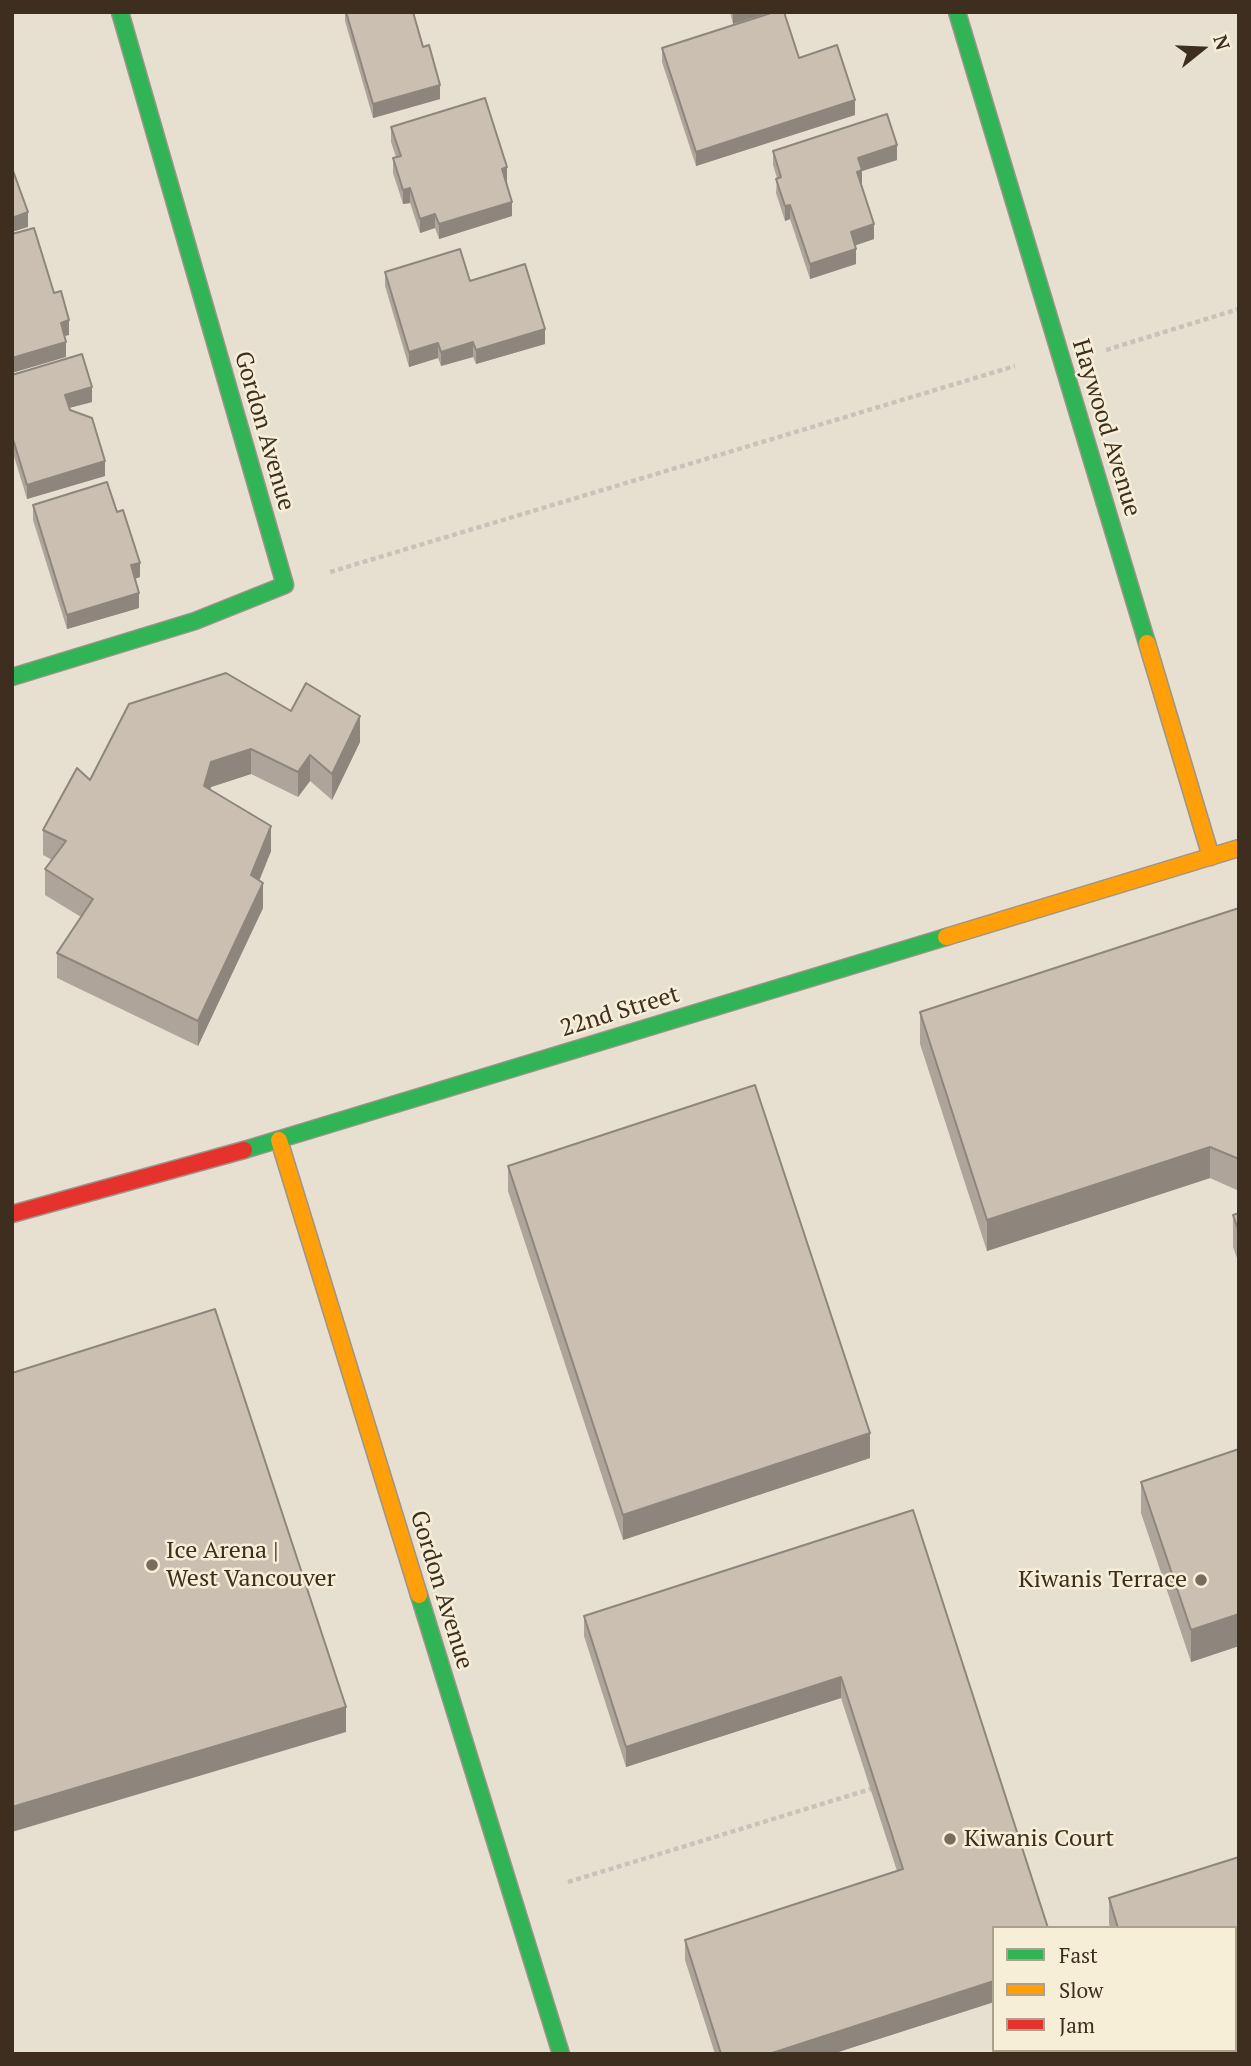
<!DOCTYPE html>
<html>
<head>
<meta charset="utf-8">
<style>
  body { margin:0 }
  #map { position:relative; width:1251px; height:2066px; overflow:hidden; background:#e7e0d1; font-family:"PT Serif",serif }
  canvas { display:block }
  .frame { position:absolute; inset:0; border:14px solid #3d2e20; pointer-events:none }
  .legend { position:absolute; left:992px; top:1926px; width:245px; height:126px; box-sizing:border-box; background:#f7eed8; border:2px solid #ada18e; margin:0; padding:9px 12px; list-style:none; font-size:21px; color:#3d2e20 }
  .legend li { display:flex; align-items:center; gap:14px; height:35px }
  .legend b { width:35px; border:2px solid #ada18e }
  .north { position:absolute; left:1167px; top:14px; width:70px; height:70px; -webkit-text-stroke:5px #f7eed8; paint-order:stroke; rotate:72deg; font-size:19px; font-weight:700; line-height:28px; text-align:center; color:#3d2e20 }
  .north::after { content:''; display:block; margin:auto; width:24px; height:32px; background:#3d2e20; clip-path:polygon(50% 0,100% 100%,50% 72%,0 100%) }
</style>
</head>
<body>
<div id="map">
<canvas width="1251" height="2066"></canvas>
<div class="frame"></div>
<ul class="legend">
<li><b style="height:9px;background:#30b455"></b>Fast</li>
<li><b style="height:9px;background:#ff9f0a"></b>Slow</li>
<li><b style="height:9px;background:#e5322d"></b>Jam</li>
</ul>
<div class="north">N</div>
</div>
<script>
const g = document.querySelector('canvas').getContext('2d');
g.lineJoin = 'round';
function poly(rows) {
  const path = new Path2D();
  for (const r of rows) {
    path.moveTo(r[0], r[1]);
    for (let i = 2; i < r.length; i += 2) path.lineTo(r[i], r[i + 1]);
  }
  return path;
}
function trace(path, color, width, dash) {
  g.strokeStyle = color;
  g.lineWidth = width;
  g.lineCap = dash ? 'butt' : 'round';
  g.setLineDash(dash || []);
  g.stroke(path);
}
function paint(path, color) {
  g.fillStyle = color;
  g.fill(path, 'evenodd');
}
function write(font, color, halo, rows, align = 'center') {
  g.font = font + ' "PT Serif",serif';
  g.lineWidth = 5;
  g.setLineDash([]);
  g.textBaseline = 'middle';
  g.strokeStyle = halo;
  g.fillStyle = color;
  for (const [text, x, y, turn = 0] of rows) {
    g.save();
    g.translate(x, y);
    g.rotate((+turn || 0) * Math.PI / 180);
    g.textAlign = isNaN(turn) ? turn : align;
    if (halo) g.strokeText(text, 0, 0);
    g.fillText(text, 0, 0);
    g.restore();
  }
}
const fast = poly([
  [957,12,1147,643],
  [12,677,195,621,285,585,120,12],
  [244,1150,946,937],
  [419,1595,561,2054]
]);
const slow = poly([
  [1147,643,1211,857],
  [946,937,1239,848],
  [279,1140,419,1595]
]);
const jam = poly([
  [12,1214,244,1150]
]);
trace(fast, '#9c958a', 19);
trace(slow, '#9c958a', 19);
trace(jam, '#9c958a', 19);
trace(poly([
  [1106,350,1239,309],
  [330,572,1015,366],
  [568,1882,871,1789]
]), '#c8c2b9', 4.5, [5, 3.5]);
trace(fast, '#30b455', 16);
trace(slow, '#ff9f0a', 16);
trace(jam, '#e5322d', 16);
paint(poly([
  [345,12,413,12,440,99,373,118,345,21],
  [730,12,771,12,733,24],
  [662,48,799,58,855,115,696,166,662,62],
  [391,127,507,182,512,216,439,239,435,228,420,233,410,203,403,204,393,173,393,158,396,157,391,142],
  [773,151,897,160,862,171,862,185,874,239,855,245,856,264,810,279,790,219,785,221,776,193,777,178,773,165],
  [385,272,470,281,545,344,476,364,473,357,441,366,438,358,409,367,385,286],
  [12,375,92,402,69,408,105,476,27,499,12,450],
  [33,505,117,512,140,577,135,579,139,608,67,629,33,520],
  [291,711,360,742,332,800,310,781,298,797,251,774,211,787,210,790,271,851,259,881,263,908,198,1046,57,978,57,953,81,917,45,895,45,869,52,860,43,855,43,830,90,780],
  [1239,908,1239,1191,1210,1178,987,1251,920,1044,920,1012],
  [508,1166,870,1458,623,1540,508,1191],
  [1239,1213,1239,1264,1233,1247,1233,1215],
  [1239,1449,1239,1646,1191,1662,1141,1513,1141,1482],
  [913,1510,994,1928,994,2002,832,2054,715,2054,685,1960,685,1940,897,1871,841,1698,626,1767,584,1636,584,1616],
  [1239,1857,1239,2054,1070,2054,1069,2050,1235,2050,1235,1928,1110,1928,1109,1923,1109,1898]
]), '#afa499');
paint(poly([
  [733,12,771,12,733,24],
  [440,85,440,99,373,118,373,104],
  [855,100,855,115,696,166,696,152],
  [897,145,897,160,862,171,862,185,857,187,858,158],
  [507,167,507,182,502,183,502,169],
  [410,188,410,203,403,204,403,190],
  [512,202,512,216,439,239,439,224],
  [790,205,790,219,785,221,785,206],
  [28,212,28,227,12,232,12,218],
  [435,214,435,228,420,233,420,219],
  [874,224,874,239,851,247,851,232],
  [856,249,856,264,810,279,810,264],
  [69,320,69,335,61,337,61,323],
  [545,329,545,344,476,364,476,350],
  [66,342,66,357,12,373,12,358],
  [473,342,473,357,441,366,441,352],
  [438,343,438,358,409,367,409,352],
  [92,387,92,402,65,409,65,395],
  [105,461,105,476,27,499,27,485],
  [140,563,140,577,131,580,131,565],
  [139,593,139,608,67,629,67,615],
  [360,716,360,742,332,800,332,774],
  [251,749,251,774,211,787,204,811,204,786,211,762],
  [310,755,310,781,298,797,298,772],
  [271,826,271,851,251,901,251,875],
  [263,883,263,908,198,1046,198,1021],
  [1210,1147,1210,1178,987,1251,987,1220],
  [870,1433,870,1458,623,1540,623,1515],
  [1239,1614,1239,1646,1191,1662,1191,1630],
  [841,1677,841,1698,626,1767,626,1747],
  [346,1707,346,1732,12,1832,12,1807],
  [994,1981,994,2002,832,2054,769,2054]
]), '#8e867d');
const building = poly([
  [346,12,413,12,423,47,429,45,440,85,373,104,346,12],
  [774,12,784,12,799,58,837,45,855,100,696,152,662,48,774,12],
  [485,98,507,167,502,169,512,202,439,224,435,214,420,219,410,188,403,190,393,158,401,156,391,127,485,98],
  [887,114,897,145,858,158,862,170,857,172,874,224,851,232,856,249,810,264,790,205,785,206,776,179,781,177,773,151,887,114],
  [12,168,28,212,12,218,12,168],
  [34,228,54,293,61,291,69,320,61,323,66,342,12,358,12,234,34,228],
  [460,249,470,281,525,264,545,329,476,350,473,342,441,352,438,343,409,352,385,272,460,249],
  [82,354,92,387,65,395,70,410,92,418,105,461,27,485,12,436,12,375,82,354],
  [107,482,117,512,123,510,140,563,131,565,139,593,67,615,33,505,107,482],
  [226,673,291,711,306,683,360,716,332,774,310,755,298,772,251,749,211,762,204,786,271,826,251,875,263,883,198,1021,57,953,93,899,45,869,66,841,43,830,77,768,90,780,129,704,226,673],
  [1239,908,1239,1159,1210,1147,987,1220,920,1012,1239,908],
  [755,1085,870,1433,623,1515,508,1166,755,1085],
  [1239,1213,1239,1232,1233,1215,1239,1213],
  [215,1309,346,1707,12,1807,12,1373,215,1309],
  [1239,1449,1239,1614,1191,1630,1141,1482,1239,1449],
  [913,1510,1048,1928,994,1928,994,1981,769,2054,721,2054,685,1940,903,1869,841,1677,626,1747,584,1616,913,1510],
  [1239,1857,1239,2054,1078,2054,1077,2050,1235,2050,1235,1928,1118,1928,1109,1898,1239,1857]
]);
paint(building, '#cbbfb2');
trace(building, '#8e867d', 2);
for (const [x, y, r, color] of [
  [152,1565,7,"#786c5e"],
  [1201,1580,7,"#786c5e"],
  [950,1839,7,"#786c5e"]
]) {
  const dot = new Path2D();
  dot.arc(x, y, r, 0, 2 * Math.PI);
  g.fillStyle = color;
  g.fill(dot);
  trace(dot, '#f7eed8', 2.5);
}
write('24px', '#3d2e20', '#f7eed8', [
  ["Haywood Avenue",1106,428,73],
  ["Gordon Avenue",264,431,74],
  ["22nd Street",620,1012,-17],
  ["Gordon Avenue",441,1590,73]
]);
write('24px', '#3d2e20', '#f7eed8', [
  ["Ice Arena |",166,1551],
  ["West Vancouver",166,1579],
  ["Kiwanis Terrace",1187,1580,"right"],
  ["Kiwanis Court",964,1839]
], 'left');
</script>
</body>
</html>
